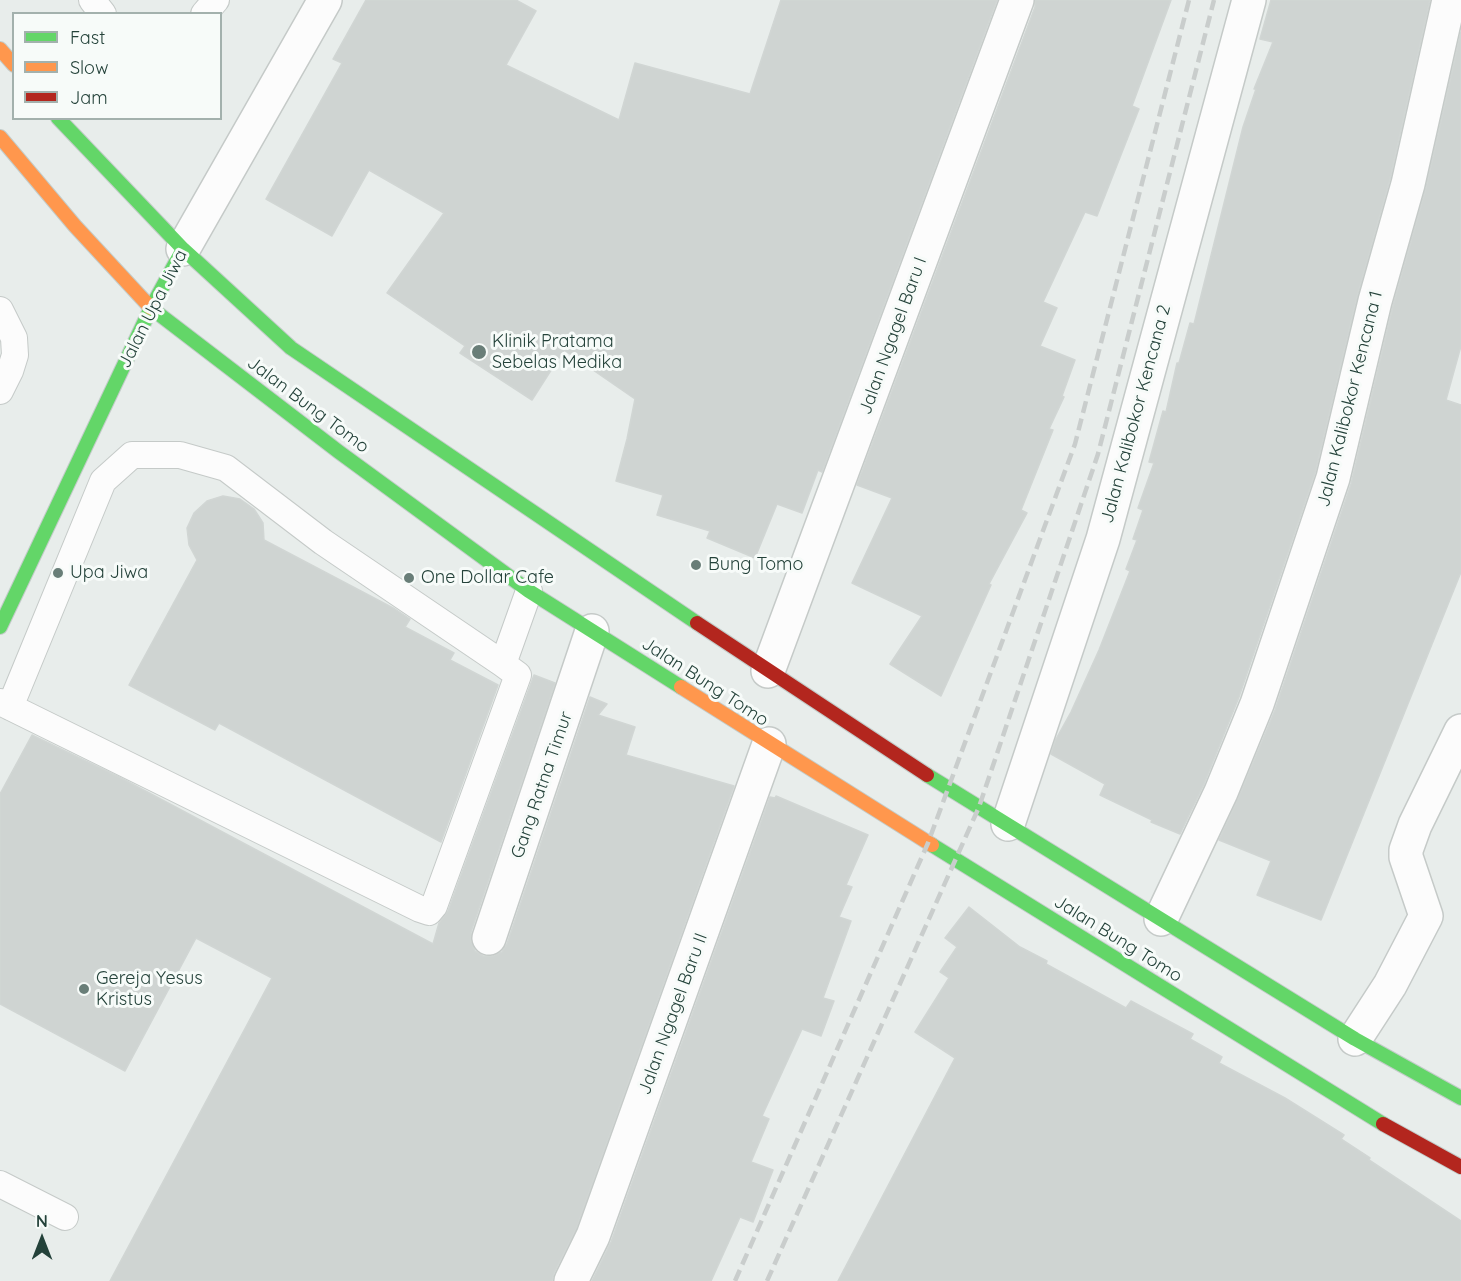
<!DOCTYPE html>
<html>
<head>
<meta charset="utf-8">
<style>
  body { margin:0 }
  #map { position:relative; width:1461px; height:1281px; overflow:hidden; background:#e8edeb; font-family:Quicksand,sans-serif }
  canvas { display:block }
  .legend { position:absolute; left:12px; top:12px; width:210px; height:108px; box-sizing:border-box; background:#f7fbf9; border:2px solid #a3b1ad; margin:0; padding:8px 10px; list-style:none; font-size:18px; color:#24423a }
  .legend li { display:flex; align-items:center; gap:12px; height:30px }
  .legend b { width:30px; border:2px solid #a3b1ad }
  .north { position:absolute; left:12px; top:1209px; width:60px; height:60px; -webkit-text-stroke:4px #f7fbf9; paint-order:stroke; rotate:0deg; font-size:16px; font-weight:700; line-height:24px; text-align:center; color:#24423a }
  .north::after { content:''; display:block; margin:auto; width:21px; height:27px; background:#24423a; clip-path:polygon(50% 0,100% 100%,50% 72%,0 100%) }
</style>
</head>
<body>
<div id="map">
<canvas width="1461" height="1281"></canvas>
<ul class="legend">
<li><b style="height:8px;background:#63d668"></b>Fast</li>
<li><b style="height:8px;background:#ff974d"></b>Slow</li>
<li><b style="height:8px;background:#b3261e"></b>Jam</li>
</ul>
<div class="north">N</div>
</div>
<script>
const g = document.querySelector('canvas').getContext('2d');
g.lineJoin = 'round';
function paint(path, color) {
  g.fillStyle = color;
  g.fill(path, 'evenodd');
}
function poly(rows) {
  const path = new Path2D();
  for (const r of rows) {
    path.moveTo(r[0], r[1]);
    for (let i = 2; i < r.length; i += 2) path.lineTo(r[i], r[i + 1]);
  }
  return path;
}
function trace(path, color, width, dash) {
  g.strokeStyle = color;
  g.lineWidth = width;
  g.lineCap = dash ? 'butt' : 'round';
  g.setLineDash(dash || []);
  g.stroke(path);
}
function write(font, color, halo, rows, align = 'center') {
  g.font = font + ' Quicksand,sans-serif';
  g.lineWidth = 6;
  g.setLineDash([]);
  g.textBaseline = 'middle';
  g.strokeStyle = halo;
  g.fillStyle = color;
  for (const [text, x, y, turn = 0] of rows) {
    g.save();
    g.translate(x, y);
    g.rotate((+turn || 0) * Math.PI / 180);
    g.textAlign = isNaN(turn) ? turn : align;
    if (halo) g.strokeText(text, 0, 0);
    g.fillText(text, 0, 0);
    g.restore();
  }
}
const building = poly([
  [366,0,516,0,536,11,506,65,619,120,635,63,750,94,781,0,997,0,822,472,818,470,802,513,777,504,755,558,707,538,710,531,657,515,663,495,616,481,627,439,635,399,564,350,532,400,460,353,465,346,387,293,444,213,369,170,332,236,266,199,342,63,333,59,366,0],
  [1035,0,1171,0,1132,106,1139,109,1097,216,1085,212,1043,302,1057,308,1040,346,1075,360,1062,396,1064,397,1049,429,1053,430,1021,510,1027,513,989,584,991,585,941,696,890,664,922,616,852,583,892,498,857,485,1035,7,1035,0],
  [1271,0,1430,0,1390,179,1357,297,1315,473,1239,697,1204,784,1180,834,1151,822,1152,820,1100,795,1105,784,1051,754,1056,739,1071,712,1099,650,1130,571,1126,569,1137,540,1133,539,1143,510,1138,508,1154,463,1149,462,1163,411,1166,412,1177,363,1179,363,1190,323,1194,324,1243,127,1256,89,1254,89,1273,42,1260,39,1271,0],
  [1461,32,1461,346,1446,400,1461,405,1461,572,1321,920,1257,895,1271,861,1219,840,1238,799,1275,710,1351,484,1393,306,1426,188,1461,32],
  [223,496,240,499,254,509,263,523,264,540,395,609,410,619,405,627,454,653,450,660,498,685,441,842,219,723,215,730,129,685,197,560,189,545,187,528,194,513,207,501,223,496],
  [534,675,555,683,471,932,471,942,475,951,483,956,493,956,502,952,507,944,590,697,607,704,598,715,635,727,626,755,734,786,576,1229,554,1273,552,1281,110,1281,272,978,196,938,125,1071,0,1004,0,794,32,735,121,778,433,944,439,923,448,911,534,675],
  [776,796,868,835,846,885,852,887,839,917,851,921,823,998,834,1001,821,1036,802,1029,762,1116,769,1119,751,1162,773,1170,753,1222,740,1217,711,1281,592,1281,611,1242,770,797,775,798,776,796],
  [969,907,1020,947,1047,961,1046,964,1126,1008,1131,1001,1193,1034,1190,1039,1222,1057,1219,1063,1285,1098,1344,1135,1341,1139,1370,1158,1369,1160,1461,1221,1461,1281,838,1281,955,1058,915,1032,949,978,940,972,957,947,945,938,969,907]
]);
paint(building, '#cfd4d2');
trace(building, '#d1d6d4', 1.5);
const lane = poly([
  [92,0,103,14],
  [204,14,216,0],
  [0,310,14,338,15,355,10,371,0,391],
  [0,702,420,909,429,912,434,906,518,675,503,664,529,591],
  [10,707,103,481,132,455,180,455,226,468,323,542,503,664],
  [0,1184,65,1217]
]);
const street = poly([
  [183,249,325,0],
  [768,671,1017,0],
  [1008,824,1103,539,1249,0],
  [1161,919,1221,792,1257,704,1333,478,1375,301,1408,184,1449,0],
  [489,938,592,631],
  [1355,1039,1390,985,1426,916,1406,857,1406,850,1415,825,1461,731],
  [571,1281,593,1236,769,744]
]);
const fast = poly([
  [183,249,291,348,697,623],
  [151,308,339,452,529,591,681,687],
  [0,627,151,308,183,249,58,118],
  [927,775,1355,1039,1461,1098],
  [932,845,1383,1124]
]);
const slow = poly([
  [0,49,14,65],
  [0,137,75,226,151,308],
  [681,687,932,845]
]);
const jam = poly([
  [697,623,927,775],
  [1383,1124,1461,1167]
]);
trace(lane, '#c5cac8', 28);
trace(street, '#c5cac8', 36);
trace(fast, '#c3ccc9', 16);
trace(slow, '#c3ccc9', 16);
trace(jam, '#c3ccc9', 16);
trace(lane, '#fcfcfc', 26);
trace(street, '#fcfcfc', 33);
trace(fast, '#63d668', 14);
trace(slow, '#ff974d', 14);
trace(jam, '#b3261e', 14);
trace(poly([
  [735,1281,928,843,1075,444,1189,0],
  [767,1281,979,807,1098,454,1214,0]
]), '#c9cdcc', 4.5, [12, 6]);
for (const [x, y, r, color] of [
  [479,352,8,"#697e78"],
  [696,565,6,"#697e78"],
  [58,573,6,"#697e78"],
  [409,578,6,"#697e78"],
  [84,989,6,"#697e78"]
]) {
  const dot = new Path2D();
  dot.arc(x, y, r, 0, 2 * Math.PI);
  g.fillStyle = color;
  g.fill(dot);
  trace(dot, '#f7fbf9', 2);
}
write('18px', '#24423a', '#f7fbf9', [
  ["Jalan Upa Jiwa",153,309,-63],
  ["Jalan Ngagel Baru I",893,336,-70],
  ["Jalan Kalibokor Kencana 1",1350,399,-76],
  ["Jalan Bung Tomo",308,405,37],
  ["Jalan Kalibokor Kencana 2",1136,414,-75],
  ["Jalan Bung Tomo",705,682,33],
  ["Gang Ratna Timur",542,785,-71],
  ["Jalan Bung Tomo",1118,939,32],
  ["Jalan Ngagel Baru II",673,1014,-70]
]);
write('18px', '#24423a', '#f7fbf9', [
  ["Klinik Pratama",492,342],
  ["Sebelas Medika",492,363],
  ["Bung Tomo",708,565],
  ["Upa Jiwa",70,573],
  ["One Dollar Cafe",421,578],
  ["Gereja Yesus",96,979],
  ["Kristus",96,1000]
], 'left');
</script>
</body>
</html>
